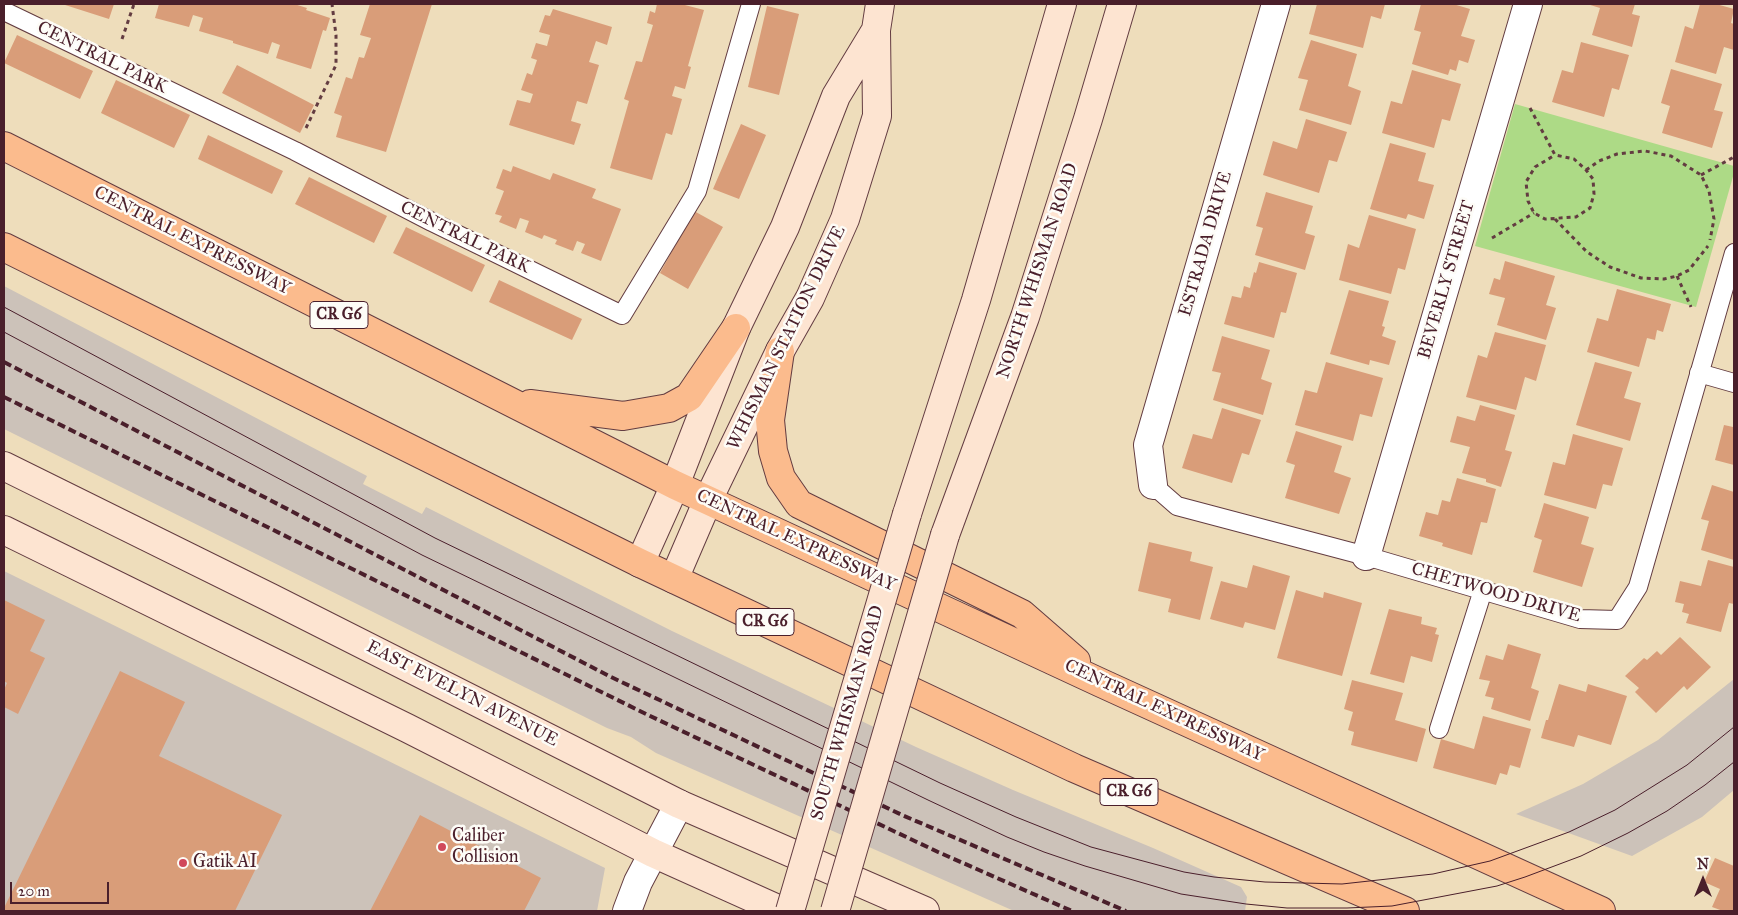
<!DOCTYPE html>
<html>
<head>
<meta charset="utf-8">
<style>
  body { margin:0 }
  #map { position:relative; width:1738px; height:915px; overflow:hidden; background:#edb; font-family:"IM FELL Great Primer",serif }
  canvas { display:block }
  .frame { position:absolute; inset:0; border:5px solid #4a1f2b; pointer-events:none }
  .north { position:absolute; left:1678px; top:855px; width:50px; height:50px; -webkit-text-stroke:4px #fdfcf7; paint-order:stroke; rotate:0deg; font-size:14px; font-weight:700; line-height:20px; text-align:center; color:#4a1f2b }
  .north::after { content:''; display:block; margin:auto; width:18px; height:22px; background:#4a1f2b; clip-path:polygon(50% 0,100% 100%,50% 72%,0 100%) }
  .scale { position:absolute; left:10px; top:882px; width:99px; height:22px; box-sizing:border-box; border:2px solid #4a1f2b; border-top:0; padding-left:6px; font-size:15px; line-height:18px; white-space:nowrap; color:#4a1f2b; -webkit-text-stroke:4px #fdfcf7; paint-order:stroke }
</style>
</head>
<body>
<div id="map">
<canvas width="1738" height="915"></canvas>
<div class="frame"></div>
<div class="north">N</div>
<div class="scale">20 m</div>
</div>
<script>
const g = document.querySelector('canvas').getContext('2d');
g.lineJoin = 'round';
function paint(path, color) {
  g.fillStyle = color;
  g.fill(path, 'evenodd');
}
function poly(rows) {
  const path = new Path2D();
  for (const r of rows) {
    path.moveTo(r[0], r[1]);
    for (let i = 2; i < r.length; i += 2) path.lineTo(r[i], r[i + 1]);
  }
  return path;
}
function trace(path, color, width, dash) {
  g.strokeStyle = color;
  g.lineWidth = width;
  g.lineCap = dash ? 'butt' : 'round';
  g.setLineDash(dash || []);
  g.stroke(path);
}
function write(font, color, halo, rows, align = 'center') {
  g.font = font + ' "IM FELL Great Primer",serif';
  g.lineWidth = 5;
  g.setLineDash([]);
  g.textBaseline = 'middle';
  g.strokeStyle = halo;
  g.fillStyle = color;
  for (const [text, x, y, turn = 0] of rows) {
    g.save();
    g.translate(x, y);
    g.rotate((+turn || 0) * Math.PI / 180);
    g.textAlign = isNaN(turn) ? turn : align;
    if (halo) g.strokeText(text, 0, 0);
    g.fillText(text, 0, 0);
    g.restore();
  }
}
paint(poly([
  [4,286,367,476,363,484,422,514,426,507,672,631,916,747,1013,790,1153,848,1241,887,1247,897,1245,911,1014,911,656,753,631,737,607,728,4,429],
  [4,571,605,868,597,911,4,911],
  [1734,679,1734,790,1702,817,1632,856,1516,814,1583,784,1658,740]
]), '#ccc2b9');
paint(poly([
  [1515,104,1734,166,1734,173,1696,307,1475,246]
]), '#adda86');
paint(poly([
  [62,4,114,4,109,19],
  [159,4,294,4,307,8,306,10,330,18,326,31,323,30,311,69,276,58,280,45,272,42,268,54,233,43,233,41,199,31,203,18,193,15,189,27,155,18],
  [370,4,432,4,386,152,336,137,342,116,334,113,346,77,352,79,359,57,364,58,371,38,360,35],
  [657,4,681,4,704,10,688,66,691,67,685,89,675,86,672,96,682,99,672,135,666,133,652,180,610,168,629,101,624,99,636,61,642,62,653,25,647,23,650,11,655,13],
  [1317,4,1385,4,1381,19,1371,16,1363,48,1309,34],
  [1421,4,1453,4,1470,9,1461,36,1475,40,1468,63,1459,60,1456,71,1450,69,1448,75,1412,64,1421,32,1414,30],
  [1587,4,1635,4,1632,14,1640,16,1632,47,1592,35,1600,8],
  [1700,4,1716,4,1734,9,1731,23,1734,24,1734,50,1724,47,1716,74,1675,62,1685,26,1693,29],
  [767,6,799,14,779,95,748,87],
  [553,9,612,27,607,45,596,41,589,62,599,65,587,104,577,101,571,121,581,124,574,145,509,125,517,100,530,103,533,94,521,90,527,73,532,75,537,60,531,58,536,43,547,46,550,35,539,32,545,15,550,16],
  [17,35,93,71,80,99,4,63],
  [1311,40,1357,54,1348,86,1361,91,1351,125,1299,110,1308,80,1298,78],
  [1581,42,1629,55,1619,90,1612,88,1604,117,1552,102,1562,70,1573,73],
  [237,65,314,105,300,133,222,93],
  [1671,69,1722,84,1714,110,1723,112,1712,148,1662,133,1670,106,1661,103],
  [1412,70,1461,84,1450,121,1442,119,1434,148,1382,133,1391,101,1402,104],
  [116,80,190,115,174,148,101,113],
  [1306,119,1347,132,1337,162,1329,160,1319,193,1263,175,1273,141,1297,149],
  [741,124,766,135,739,199,713,189],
  [208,135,283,171,272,194,198,159],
  [1390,143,1426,153,1418,181,1434,185,1424,219,1408,214,1406,219,1370,209],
  [513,166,550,180,553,173,596,189,592,198,621,209,601,261,581,253,585,244,577,241,573,251,555,244,557,240,544,235,542,239,525,232,529,221,520,218,516,229,499,222,502,216,495,214,504,191,496,188,503,169,511,172],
  [309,177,387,216,374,243,295,204],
  [1266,192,1313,206,1305,233,1315,236,1305,270,1255,255,1263,228,1256,226],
  [694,211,723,227,688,289,660,273],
  [1369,215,1416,229,1405,270,1398,268,1391,294,1339,280,1348,244,1359,248],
  [406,227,485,265,472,292,393,253],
  [1505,261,1555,276,1546,305,1556,308,1546,340,1497,325,1505,298,1489,294,1494,278,1500,280],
  [1259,262,1297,273,1286,313,1281,312,1274,338,1224,324,1232,296,1241,298,1244,286,1250,288,1254,272,1256,273],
  [499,280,582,319,572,340,489,302],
  [1617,289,1671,304,1663,332,1657,330,1655,340,1647,338,1639,367,1587,352,1597,318,1608,321],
  [1349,290,1389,301,1382,326,1385,327,1382,336,1396,341,1389,365,1370,360,1369,365,1330,354],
  [1495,332,1546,345,1536,381,1525,377,1516,410,1466,397,1478,355,1487,358],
  [1222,336,1270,350,1261,379,1272,383,1263,415,1213,400,1221,373,1212,371],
  [1326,362,1383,378,1372,417,1360,414,1353,441,1295,425,1305,390,1317,393],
  [1595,362,1632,372,1624,398,1641,403,1630,441,1576,425],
  [1480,405,1515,415,1505,450,1512,452,1501,487,1486,482,1486,479,1462,473,1470,447,1450,442,1457,416,1475,421],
  [1222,408,1261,420,1249,455,1242,453,1232,483,1182,468,1193,434,1212,439],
  [1733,423,1734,423,1734,465,1715,460,1724,425,1733,427],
  [1296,431,1342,446,1334,472,1351,478,1339,514,1285,498,1295,465,1286,462],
  [1573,434,1623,448,1612,486,1603,484,1596,509,1544,495,1553,462,1565,465],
  [1457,478,1496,489,1487,523,1481,522,1472,555,1442,546,1443,543,1419,536,1426,512,1438,515,1442,500,1450,502],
  [1712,485,1734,492,1734,560,1701,550,1709,521,1701,519],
  [1544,503,1589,517,1581,544,1594,548,1582,587,1533,572,1542,540,1534,537],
  [1149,542,1192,552,1190,561,1213,567,1200,620,1168,612,1171,599,1138,591],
  [1708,560,1734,567,1734,604,1729,603,1721,632,1686,623,1689,614,1682,612,1684,604,1675,602,1680,581,1701,586],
  [1253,565,1290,576,1275,630,1245,622,1243,628,1210,619,1221,581,1247,588],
  [1296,590,1323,598,1324,592,1362,603,1342,676,1277,658],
  [4,600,45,620,30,651,45,658,18,714,4,707,4,690,7,683,4,681],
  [1389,609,1422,617,1421,624,1437,628,1435,634,1439,635,1432,662,1411,656,1404,683,1370,674],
  [1680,637,1711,667,1687,690,1684,686,1656,713,1635,692,1639,688,1625,676,1644,658,1647,660,1657,651,1661,655],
  [1508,644,1541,654,1531,688,1539,691,1530,721,1491,709,1494,698,1485,696,1490,681,1479,679,1486,655,1503,660],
  [120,671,185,702,159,756,282,815,235,911,4,911,4,908],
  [1352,680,1403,693,1395,720,1426,729,1417,762,1351,745,1354,732,1348,730,1353,712,1344,709],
  [1559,684,1586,692,1588,684,1627,696,1611,745,1578,735,1574,747,1541,738,1546,720,1548,720],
  [1483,716,1531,729,1520,768,1510,765,1507,775,1500,773,1496,785,1433,768,1441,739,1474,749],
  [420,815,541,878,524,911,370,911],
  [1715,858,1734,866,1734,911,1723,911,1712,907,1720,889,1704,882]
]), '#d99d79');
const lane = poly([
  [4,11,295,151,432,222,622,315,697,191,751,4],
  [1699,373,1734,383],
  [1153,485,1177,506,1366,556,1580,619,1617,620,1638,587,1734,253],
  [1439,729,1483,590]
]);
const street = poly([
  [1153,485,1148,445,1276,4],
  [1366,556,1528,4],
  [627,911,638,882,679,804]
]);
const secondary = poly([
  [4,466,271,598,679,804,925,911],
  [907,514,976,300,1062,4],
  [4,530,407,728,653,853,782,911],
  [945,535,1025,317,1088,119,1122,4],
  [640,563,675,485,736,328,785,227,836,96,876,30],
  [674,579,708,500,780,351,810,298,845,219,877,116,876,30,880,4]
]);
const highway = poly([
  [4,146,675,485,1099,682,1601,911],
  [4,247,640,563,1074,768,1405,911],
  [780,351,770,420,773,451,781,478,799,504,1022,614,1076,661],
  [530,404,623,416,669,408,689,397,736,328]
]);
trace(lane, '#633c41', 20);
trace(street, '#633c41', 30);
trace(secondary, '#633c41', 30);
trace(highway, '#633c41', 30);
trace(poly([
  [122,39,134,4],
  [1530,108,1555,155,1574,159,1586,170,1593,179,1594,194,1590,208,1576,217,1545,219,1534,213,1528,201,1526,182,1535,167,1555,155],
  [306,128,336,65,336,35,332,4],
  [1586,170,1599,161,1617,154,1645,151,1671,156,1701,175,1709,191,1714,219,1710,240],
  [1701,175,1734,157],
  [1555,219,1587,252,1610,267,1641,278,1664,279,1677,276,1689,270,1708,246],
  [1492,238,1534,213],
  [1677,276,1691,307]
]), '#633c41', 3, [4, 4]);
trace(lane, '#fff', 18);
trace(street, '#fff', 28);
trace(secondary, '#fde4d1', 28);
trace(highway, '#fbbb8d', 28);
trace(poly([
  [4,307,435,538,940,783,1016,817,1091,847,1184,872,1214,877,1265,882,1342,884,1433,874,1490,861,1569,832,1615,810,1687,765,1734,727],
  [4,332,422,555,928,800,1007,837,1044,852,1085,866,1181,894,1246,904,1287,908,1347,908,1392,906,1497,886,1525,877,1581,856,1628,833,1667,811,1705,785,1734,762]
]), '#4a1f2b', 1);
trace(poly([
  [4,362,611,677,902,815,1126,911],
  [4,397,648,715,938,852,1072,911]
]), '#4a1f2b', 4, [8, 4]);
const secondaryBridge = poly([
  [790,911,907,514],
  [835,911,945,535]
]);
trace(secondaryBridge, '#633c41', 30, []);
trace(secondaryBridge, '#fde4d1', 28);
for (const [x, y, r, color] of [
  [442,847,5,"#d1495b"],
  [183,863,5,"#d1495b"]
]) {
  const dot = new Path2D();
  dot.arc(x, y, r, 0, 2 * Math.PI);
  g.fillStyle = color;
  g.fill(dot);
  trace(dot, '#fdfcf7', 2);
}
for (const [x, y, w] of [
  [339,315,58],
  [765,622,58],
  [1129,792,58]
]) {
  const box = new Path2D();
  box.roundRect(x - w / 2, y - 13.5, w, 27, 4);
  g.fillStyle = '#fdfcf7';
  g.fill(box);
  trace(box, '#4a1f2b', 1);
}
write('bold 16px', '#4a1f2b', null, [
  ["CR G6",339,315],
  ["CR G6",765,622],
  ["CR G6",1129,792]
]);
write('18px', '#4a1f2b', '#fdfcf7', [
  ["CENTRAL PARK",102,58,26],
  ["CENTRAL PARK",465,238,26],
  ["CENTRAL EXPRESSWAY",192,241,27],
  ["ESTRADA DRIVE",1206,244,-74],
  ["NORTH WHISMAN ROAD",1038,271,-72],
  ["BEVERLY STREET",1447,280,-74],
  ["WHISMAN STATION DRIVE",787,338,-64],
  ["CENTRAL EXPRESSWAY",796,541,25],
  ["CHETWOOD DRIVE",1496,593,16],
  ["EAST EVELYN AVENUE",462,694,27],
  ["CENTRAL EXPRESSWAY",1164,711,25],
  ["SOUTH WHISMAN ROAD",848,713,-74]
]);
write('18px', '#4a1f2b', '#fdfcf7', [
  ["Caliber",452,837],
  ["Collision",452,858],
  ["Gatik AI",193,863]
], 'left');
</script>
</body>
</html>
